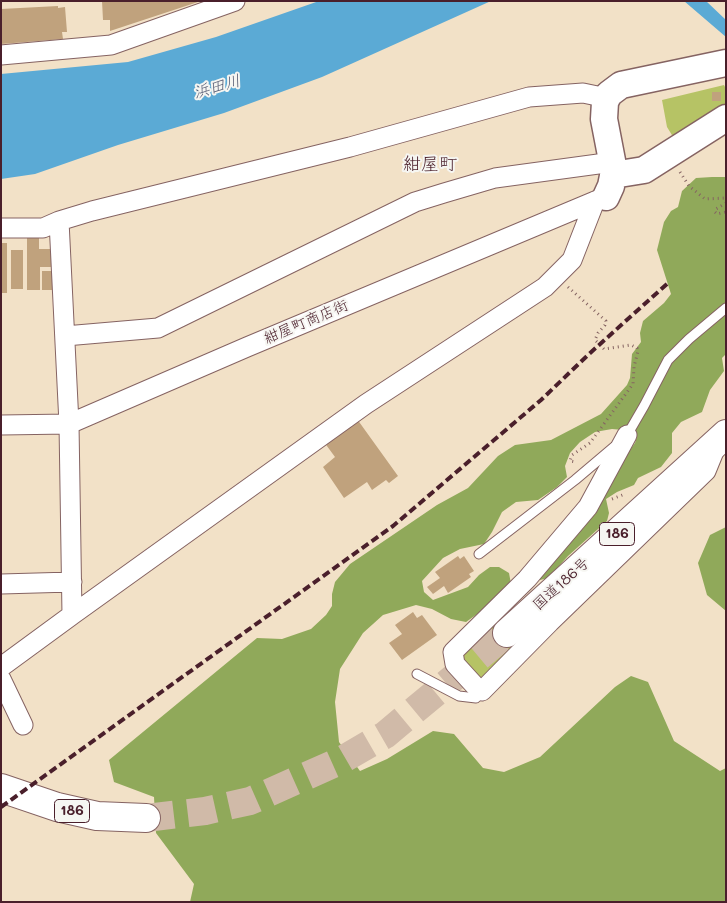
<!DOCTYPE html>
<html>
<head>
<meta charset="utf-8">
<style>
  body { margin:0 }
  #map { position:relative; width:727px; height:903px; overflow:hidden; background:#f2e1c7; font-family:Mali,sans-serif }
  canvas { display:block }
  .frame { position:absolute; inset:0; border:2px solid #4a1f2b; pointer-events:none }
</style>
</head>
<body>
<div id="map">
<canvas width="727" height="903"></canvas>
<div class="frame"></div>
</div>
<script>
const g = document.querySelector('canvas').getContext('2d');
g.lineJoin = 'round';
function paint(path, color) {
  g.fillStyle = color;
  g.fill(path, 'evenodd');
}
function poly(rows) {
  const path = new Path2D();
  for (const r of rows) {
    path.moveTo(r[0], r[1]);
    for (let i = 2; i < r.length; i += 2) path.lineTo(r[i], r[i + 1]);
  }
  return path;
}
function trace(path, color, width, dash) {
  g.strokeStyle = color;
  g.lineWidth = width;
  g.lineCap = dash ? 'butt' : 'round';
  g.setLineDash(dash || []);
  g.stroke(path);
}
function write(font, color, halo, rows, align = 'center') {
  g.font = font + ' Mali,"Klee One",sans-serif';
  g.lineWidth = 4;
  g.setLineDash([]);
  g.textBaseline = 'middle';
  g.strokeStyle = halo;
  g.fillStyle = color;
  for (const [text, x, y, turn = 0] of rows) {
    g.save();
    g.translate(x, y);
    g.rotate((+turn || 0) * Math.PI / 180);
    g.textAlign = isNaN(turn) ? turn : align;
    if (halo) g.strokeText(text, 0, 0);
    g.fillText(text, 0, 0);
    g.restore();
  }
}
paint(poly([
  [724,85,726,89,726,106,675,140,667,127,662,100],
  [491,623,516,652,477,682,458,651]
]), '#b6c365');
paint(poly([
  [712,177,726,177,726,354,722,358,724,371,710,390,702,412,681,422,672,433,672,453,661,467,638,478,634,485,617,492,606,499,609,513,607,521,568,556,548,578,540,580,539,576,635,443,637,436,635,431,612,429,595,432,580,442,570,453,565,466,567,477,557,487,538,500,516,502,502,512,492,532,484,544,460,549,443,558,422,581,424,592,433,600,468,587,479,575,490,567,499,567,509,573,511,584,480,612,466,622,451,619,432,609,416,605,383,615,363,633,340,669,335,702,339,742,360,771,387,759,433,731,454,734,483,768,504,772,540,757,615,687,631,676,648,682,674,741,720,771,726,768,726,902,190,902,194,884,156,833,154,797,114,782,109,760,257,638,282,639,311,629,326,615,332,606,332,594,335,582,350,564,437,505,468,488,498,456,515,445,551,440,601,414,627,385,630,378,632,354,641,342,640,333,643,321,664,303,671,294,657,250,664,222,671,211,678,207,682,191,696,178],
  [726,527,726,611,707,595,698,563,710,535]
]), '#90a95a');
paint(poly([
  [319,1,491,1,322,77,224,113,118,145,35,174,1,179,1,74,128,62,216,37],
  [684,1,706,1,726,20,726,37]
]), '#5baad5');
paint(poly([
  [102,1,198,1,198,2,110,31,110,20,103,20],
  [58,6,58,8,65,7,67,32,62,32,63,39,1,44,1,9],
  [712,92,721,92,721,101,712,101],
  [27,237,39,237,39,249,53,249,54,267,40,267,40,290,27,290],
  [1,243,7,243,7,293,1,293],
  [11,250,23,250,23,289,11,289],
  [42,271,54,271,54,290,42,290],
  [357,419,398,476,389,483,386,480,372,490,367,482,344,498,323,467,335,457,324,442],
  [458,556,460,559,464,556,474,571,469,574,471,577,448,593,444,586,433,594,427,587,440,578,435,572],
  [413,612,417,618,422,615,437,635,402,660,389,643,402,634,395,625]
]), '#c0a27d');
trace(poly([
  [146,818,205,811,250,801,340,761,385,735,507,633]
]), '#d0baa8', 28, [28, 14]);
const lane = poly([
  [626,437,644,406,668,360,689,339,726,308],
  [479,554,575,480,614,447],
  [417,674,459,696,476,698,482,691]
]);
const street = poly([
  [1,55,111,45,235,1],
  [1,228,43,228,59,221,92,211,350,147,529,97,583,93,607,98],
  [65,336,158,328,415,202,444,193,495,178,613,162],
  [1,425,69,424,247,347,600,199],
  [627,435,588,507,527,579,453,652,455,664,476,687,482,691,550,622,706,471,715,449],
  [1,584,72,582],
  [72,615,366,404,545,287,572,260,595,201],
  [1,667,72,615,69,424,59,221],
  [1,679,23,725]
]);
const secondary = poly([
  [613,175,644,170,726,118],
  [606,197,611,186,614,171,604,119,605,102,609,94,621,85,726,63]
]);
const highway = poly([
  [507,633,726,434],
  [1,788,57,807,97,816,146,818]
]);
trace(lane, '#856362', 11);
trace(street, '#856362', 21);
trace(secondary, '#856362', 29);
trace(highway, '#856362', 30);
trace(poly([
  [680,172,689,186,705,199,726,198],
  [726,203,716,209,715,212,717,214,726,212],
  [568,287,606,321,605,325,598,333,595,340,604,349,631,345,637,348,638,351,634,367,633,384,590,443,572,455,570,461,576,462],
  [612,499,625,494]
]), '#856362', 3, [1, 4]);
trace(lane, '#fff', 9);
trace(street, '#fff', 19);
trace(secondary, '#fff', 26);
trace(highway, '#fff', 28);
trace(poly([
  [1,807,393,526,541,400,589,354,668,283]
]), '#4a1f2b', 4, [8, 4]);
for (const [x, y, w] of [
  [617,534,35],
  [72,811,35]
]) {
  const box = new Path2D();
  box.roundRect(x - w / 2, y - 11.5, w, 23, 4);
  g.fillStyle = '#f6f6f2';
  g.fill(box);
  trace(box, '#4a1f2b', 1);
}
write('bold 14px', '#4a1f2b', null, [
  ["186",617,534],
  ["186",72,811]
]);
write('15px', '#4a1f2b', '#f6f6f2', [
  ["紺屋町商店街",306,322,-23],
  ["国道186号",561,584,-42]
]);
write('italic 16px', '#51576f', '#f6f6f2', [
  ["浜田川",217,87,-16]
]);
write('18px', '#4a1f2b', '#f6f6f2', [
  ["紺屋町",430,164]
]);
</script>
</body>
</html>
